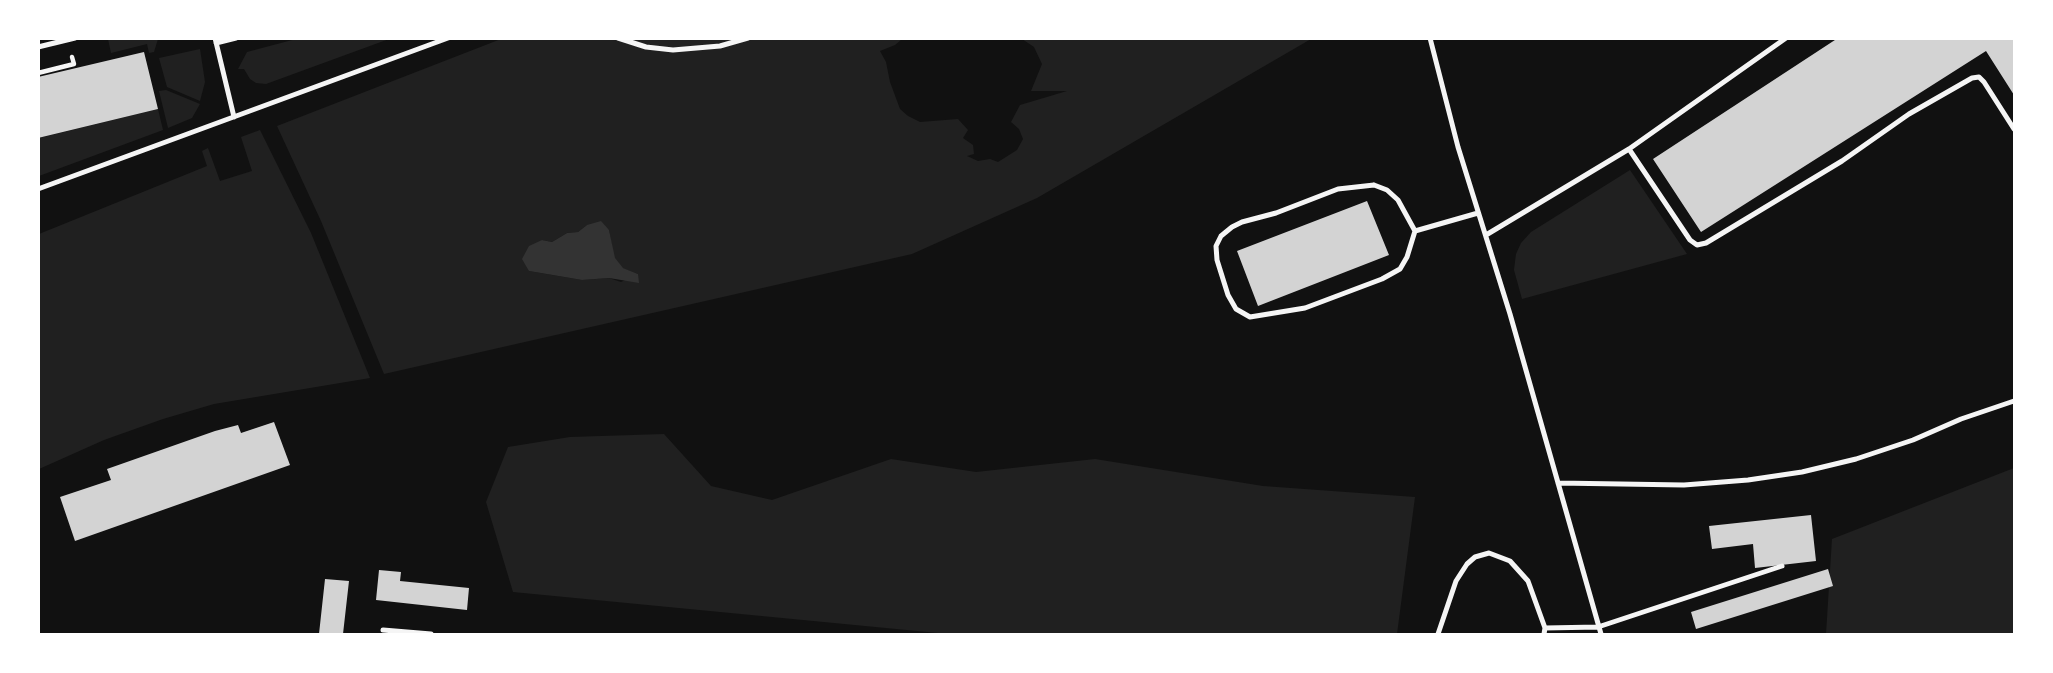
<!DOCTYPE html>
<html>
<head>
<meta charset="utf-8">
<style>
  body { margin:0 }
  #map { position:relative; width:2053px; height:673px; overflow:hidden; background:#111; font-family:Manrope,sans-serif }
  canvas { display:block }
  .frame { position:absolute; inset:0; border:40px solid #fff; pointer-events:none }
</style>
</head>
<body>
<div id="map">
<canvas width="2053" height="673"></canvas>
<div class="frame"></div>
</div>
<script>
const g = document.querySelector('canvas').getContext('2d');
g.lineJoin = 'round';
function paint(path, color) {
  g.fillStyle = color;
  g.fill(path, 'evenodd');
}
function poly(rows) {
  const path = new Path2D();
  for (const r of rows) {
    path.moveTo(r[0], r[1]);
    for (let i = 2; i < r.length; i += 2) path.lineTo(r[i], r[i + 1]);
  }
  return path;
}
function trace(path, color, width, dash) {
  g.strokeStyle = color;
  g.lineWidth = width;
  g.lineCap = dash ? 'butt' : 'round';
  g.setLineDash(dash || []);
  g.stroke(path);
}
paint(poly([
  [108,39,108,38,158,39,154,52,149,53,147,44,111,53],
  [296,39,296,38,389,39,266,84,256,83,250,79,244,69,238,69,247,52],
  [501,39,902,39,895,45,880,51,886,62,890,82,900,109,908,116,920,122,958,119,968,130,963,138,973,145,974,154,967,156,978,161,990,159,998,162,1017,150,1023,139,1019,129,1011,122,1020,105,1067,91,1031,91,1042,64,1034,47,1022,39,1311,39,1037,198,912,254,384,374,321,221,277,126],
  [587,225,609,230,614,258,622,268,638,274,621,282,609,278,582,280,529,271,542,240,552,242,567,233,578,232],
  [200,49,205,82,200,101,167,87,159,58],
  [166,90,200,104,192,118,168,128,159,91],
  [158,109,163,130,39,176,39,138],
  [260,130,311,233,370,378,214,404,163,419,104,440,39,469,39,234,207,166,202,151,208,148,220,181,252,171,241,137],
  [1630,170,1687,254,1522,299,1514,270,1516,254,1521,243,1531,232],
  [664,434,711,486,772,500,891,459,976,472,1095,459,1263,486,1415,497,1397,634,948,634,513,592,486,502,508,447,570,437],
  [2014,468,2014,634,1826,634,1832,539]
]), '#202020');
paint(poly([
  [601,221,609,230,615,258,623,268,638,274,639,283,609,278,582,280,529,271,522,259,529,246,542,240,552,242,567,233,578,232,587,225]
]), '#333');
paint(poly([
  [1838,38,2014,38,2014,95,1986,51,1701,232,1653,159],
  [144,52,158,109,38,138,38,77],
  [1367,201,1389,255,1258,306,1237,251],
  [274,422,290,465,75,541,60,497,111,480,107,469,215,431,238,425,241,433],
  [1811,515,1816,561,1755,568,1753,544,1712,549,1709,526],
  [1828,569,1833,586,1696,629,1691,612],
  [379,570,401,572,400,581,469,588,467,610,376,600],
  [325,579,349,581,343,634,319,634]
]), '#d3d3d3');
trace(poly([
  [38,73,74,64,72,57]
]), '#f5f5f5', 4.5);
trace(poly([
  [215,38,234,117],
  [618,38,646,47,673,50,720,46,748,38],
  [1430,38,1458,147,1510,314,1601,634],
  [216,43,236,38],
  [38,47,75,38],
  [1629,149,1690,240,1697,245,1706,243,1842,161,1909,114,1972,78,1979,77,1984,82,2014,129],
  [1374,185,1387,190,1398,200,1415,231,1407,257,1400,269,1382,279,1305,308,1250,317,1236,309,1228,295,1217,260,1216,246,1221,236,1232,227,1242,222,1276,213,1338,189,1374,185],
  [38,189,448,38],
  [1415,231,1478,213],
  [1486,235,1629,149,1786,38],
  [1558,483,1684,485,1748,480,1802,472,1856,459,1913,440,1961,419,2014,401],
  [383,630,431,634],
  [1438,634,1456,581,1467,564,1475,557,1489,553,1510,561,1528,581,1545,628],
  [1544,634,1545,628,1598,627,1782,566]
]), '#f5f5f5', 5);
</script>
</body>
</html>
